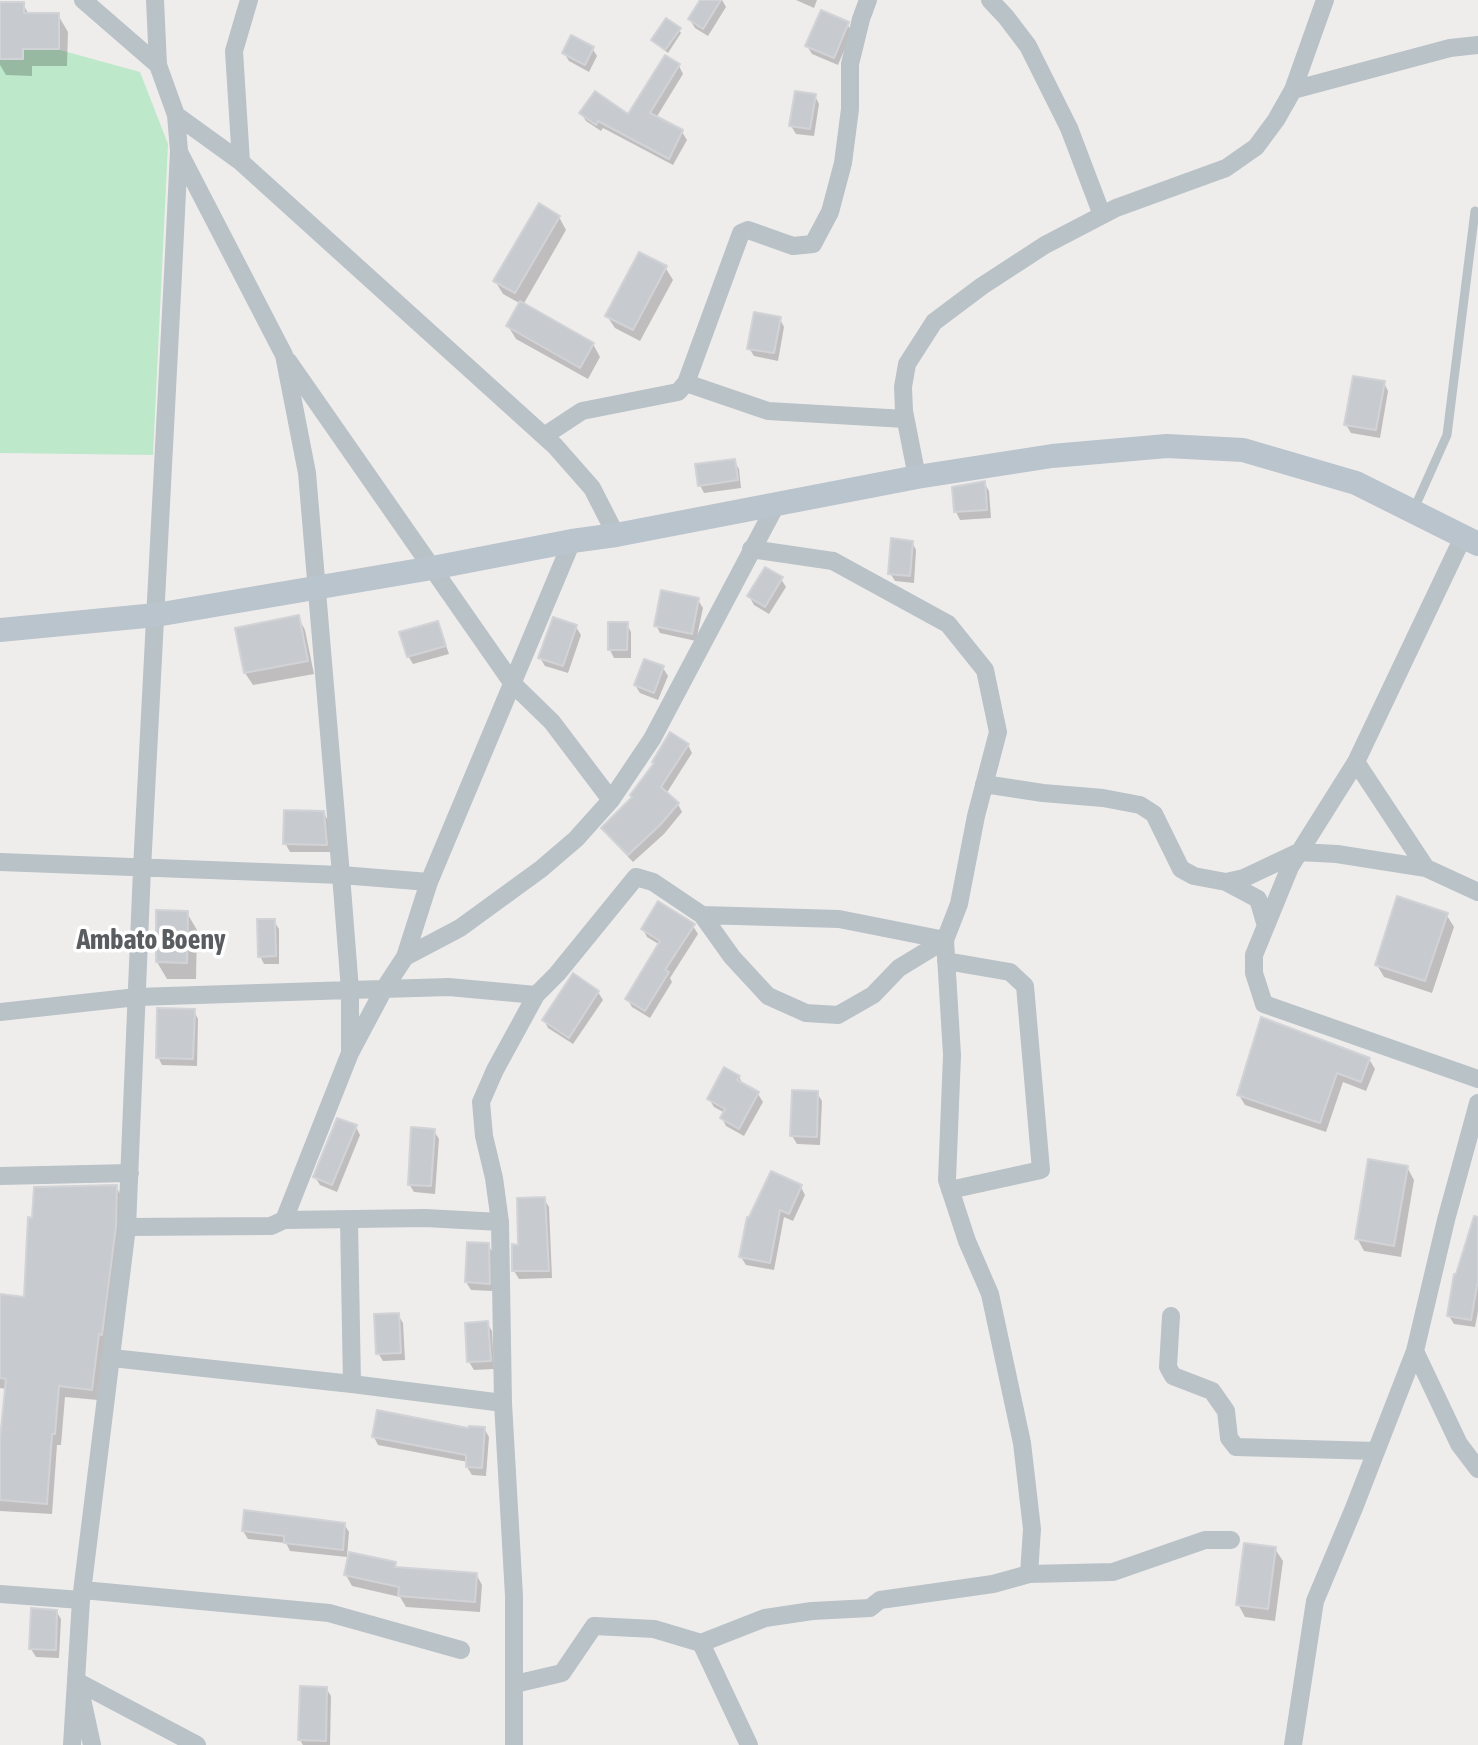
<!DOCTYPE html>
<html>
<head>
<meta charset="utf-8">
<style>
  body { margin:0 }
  canvas { display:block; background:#efecec }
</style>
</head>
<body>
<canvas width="1478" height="1745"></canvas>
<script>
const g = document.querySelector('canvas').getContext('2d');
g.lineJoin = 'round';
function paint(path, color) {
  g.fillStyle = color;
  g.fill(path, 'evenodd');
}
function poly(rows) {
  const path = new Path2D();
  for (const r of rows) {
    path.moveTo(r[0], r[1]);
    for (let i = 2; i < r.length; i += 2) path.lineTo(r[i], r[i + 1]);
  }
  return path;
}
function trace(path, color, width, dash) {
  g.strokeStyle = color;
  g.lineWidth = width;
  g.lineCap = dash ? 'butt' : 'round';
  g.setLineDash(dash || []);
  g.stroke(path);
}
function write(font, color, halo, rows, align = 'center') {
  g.font = font + ' "Asap Condensed",sans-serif';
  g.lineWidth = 7;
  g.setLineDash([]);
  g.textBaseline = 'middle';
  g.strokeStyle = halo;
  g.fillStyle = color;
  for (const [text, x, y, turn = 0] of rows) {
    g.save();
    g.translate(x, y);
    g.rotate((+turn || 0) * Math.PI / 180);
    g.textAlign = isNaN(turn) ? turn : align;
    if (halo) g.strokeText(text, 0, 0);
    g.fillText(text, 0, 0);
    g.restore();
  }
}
paint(poly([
  [24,50,60,50,140,72,168,144,153,455,0,453,0,60,23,60]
]), '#bee8ca');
paint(poly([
  [702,0,722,0,726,7,708,36,695,28,690,20],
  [796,0,817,0,814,8],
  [0,4,23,4,29,15,58,15,68,32,67,66,32,66,32,76,6,75,0,65],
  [847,24,852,32,838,65,812,54,807,46],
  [679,30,681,33,668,53,653,41],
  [592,48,597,56,589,72,569,61,564,53],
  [679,66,683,74,656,118,682,132,687,140,673,165,603,128,601,131,586,121,581,113,628,116],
  [815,96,819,104,814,136,796,134,791,126],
  [559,217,566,230,523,305,593,344,600,357,588,379,516,339,508,326,521,304,503,294,495,281],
  [665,267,673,280,640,341,615,328,607,316],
  [780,319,784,327,778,361,754,356,749,348],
  [1384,383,1388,391,1380,438,1351,433,1346,425],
  [734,461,739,469,741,488,704,493,700,485],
  [984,483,989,491,991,518,960,520,956,512],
  [912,542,916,550,914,583,895,581,890,573],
  [781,579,786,587,769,614,754,605,749,596],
  [698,600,703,608,696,641,660,633,656,625],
  [298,617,305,630,314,674,253,685,245,673],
  [438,623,449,654,413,664,408,656],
  [627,624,631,632,631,658,614,658,610,650],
  [576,627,581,635,568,673,545,666,540,658],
  [663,668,668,676,658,700,640,693,635,685],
  [688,745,692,753,666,794,678,804,682,812,664,834,633,862,608,836,604,828],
  [323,812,328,820,331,852,290,852,285,843],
  [187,913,197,930,196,979,167,979,157,962],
  [1446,914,1454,927,1432,993,1384,977,1377,965],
  [274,921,279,929,279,964,264,964,260,956],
  [693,926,698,934,670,978,672,982,650,1018,632,1007,627,999,660,945,647,937,643,929],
  [598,992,603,1000,573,1044,548,1028,544,1020],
  [194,1011,198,1019,197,1066,162,1065,158,1057],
  [1369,1059,1375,1069,1366,1091,1343,1082,1326,1132,1245,1105,1239,1095],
  [739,1077,744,1086,758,1094,763,1102,744,1136,726,1126,722,1118,725,1113,714,1107,709,1099],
  [817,1093,822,1101,820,1145,797,1144,792,1136],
  [356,1127,360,1135,337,1192,320,1185,315,1177],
  [434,1131,439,1139,435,1194,414,1192,409,1184],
  [1407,1167,1414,1180,1401,1257,1364,1251,1357,1238],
  [116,1186,122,1198,98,1400,65,1397,61,1445,57,1445,52,1514,0,1511,0,1458,6,1389,0,1388,0,1296,26,1299],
  [801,1187,805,1195,793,1221,784,1217,774,1270,746,1265,741,1257,748,1219],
  [544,1199,549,1207,552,1278,519,1279,514,1271,519,1246],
  [1478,1242,1478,1311,1475,1327,1454,1324,1449,1316],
  [488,1245,493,1253,493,1291,471,1290,466,1282],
  [398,1315,403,1323,405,1360,383,1361,378,1353],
  [487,1323,492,1331,494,1369,474,1370,469,1362],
  [484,1428,489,1437,486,1476,472,1475,467,1467,468,1462,378,1445,374,1437],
  [344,1524,349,1532,347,1557,290,1551,286,1543,248,1539,243,1531],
  [1275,1549,1283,1561,1275,1621,1245,1617,1238,1604],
  [395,1564,398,1569,476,1574,482,1585,480,1612,406,1607,400,1597,352,1586,346,1575],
  [56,1611,61,1619,59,1658,36,1657,31,1649],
  [326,1688,331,1696,330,1745,303,1745,300,1740]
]), '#0003');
const building = poly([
  [700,0,721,0,703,29,688,19,700,0],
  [0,2,24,2,24,13,59,13,59,49,23,49,23,59,0,59,0,2],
  [821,10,849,22,834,58,805,46,821,10],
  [666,18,681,28,665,50,651,40,666,18],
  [571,35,594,47,585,65,562,53,571,35],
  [665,55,680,64,650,113,683,130,669,159,598,121,596,125,579,113,595,91,628,114,665,55],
  [795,91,816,94,810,129,789,126,795,91],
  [539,203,560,216,515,293,493,281,539,203],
  [639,252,667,266,633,330,605,316,639,252],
  [520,301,594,343,580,368,506,326,520,301],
  [754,312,781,317,774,353,747,349,754,312],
  [1353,376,1385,381,1376,430,1344,425,1353,376],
  [735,459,738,480,698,486,695,464,735,459],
  [985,481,987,510,954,512,952,487,985,481],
  [891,538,913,541,910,576,888,574,891,538],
  [765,567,783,577,765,607,747,596,765,567],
  [661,590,699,598,692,634,654,626,661,590],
  [299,615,308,661,244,673,235,628,299,615],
  [553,617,577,625,563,666,538,658,553,617],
  [438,621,446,646,407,657,399,632,438,621],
  [608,622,628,622,627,650,608,650,608,622],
  [644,659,664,666,654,693,634,685,644,659],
  [670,732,689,744,661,787,679,803,660,825,628,855,601,828,632,797,630,795,654,763,652,762,670,732],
  [284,810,324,811,327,845,283,844,284,810],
  [1397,896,1448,913,1425,981,1375,965,1397,896],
  [658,901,695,924,665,970,669,972,645,1011,625,999,660,941,641,929,658,901],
  [156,910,188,911,187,963,156,962,156,910],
  [257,919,275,919,276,956,258,957,257,919],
  [573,973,599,991,569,1038,542,1020,573,973],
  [157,1008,195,1009,193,1059,156,1058,157,1008],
  [1261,1017,1370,1058,1361,1082,1337,1073,1320,1123,1237,1095,1261,1017],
  [724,1067,740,1076,737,1080,759,1092,739,1129,720,1118,725,1109,707,1099,724,1067],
  [792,1090,818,1091,817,1137,790,1136,792,1090],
  [337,1118,357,1125,332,1185,313,1177,337,1118],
  [411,1127,435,1129,431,1186,408,1185,411,1127],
  [1368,1159,1408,1166,1394,1246,1355,1239,1368,1159],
  [771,1171,802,1185,789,1214,780,1210,770,1263,739,1257,747,1217,749,1217,771,1171],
  [117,1185,116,1226,102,1335,99,1334,92,1390,59,1386,55,1434,52,1434,47,1504,0,1500,0,1439,6,1379,0,1378,0,1294,24,1297,28,1217,32,1218,34,1187,117,1185],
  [545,1197,549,1271,512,1271,512,1244,518,1245,517,1198,545,1197],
  [1474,1216,1478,1217,1478,1280,1471,1320,1447,1316,1454,1274,1456,1274,1474,1216],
  [467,1242,489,1243,490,1284,465,1282,467,1242],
  [399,1313,401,1353,376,1354,374,1314,399,1313],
  [488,1321,491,1361,467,1362,465,1323,488,1321],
  [377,1410,468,1428,469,1426,485,1427,482,1468,466,1467,466,1455,372,1437,377,1410],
  [244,1510,345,1523,343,1550,284,1543,284,1536,242,1531,244,1510],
  [1244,1543,1276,1547,1268,1609,1236,1605,1244,1543],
  [349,1552,396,1562,395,1567,477,1573,475,1602,398,1596,399,1587,344,1575,349,1552],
  [31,1608,57,1610,56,1650,29,1649,31,1608],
  [300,1686,327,1687,326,1741,298,1740,300,1686]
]);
paint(building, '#c7cace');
trace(building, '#d1d3d7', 2);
trace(poly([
  [1414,509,1447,435,1475,211]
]), '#b9c2c7', 9);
trace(poly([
  [83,0,158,65],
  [990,0,1006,17,1028,46,1069,128,1102,215],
  [1293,90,1450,48,1478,45],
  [176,115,241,162,555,446,592,488,616,535],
  [180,154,284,355,307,473,341,875,350,990,350,1053],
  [241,162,234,51,249,0],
  [288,361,513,684,552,722,611,800],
  [686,383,768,411,905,419],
  [544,436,582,411,678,392,686,383,741,233,748,230,793,246,813,244,830,212,843,163,850,109,850,64,861,19,868,0],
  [917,477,904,411,903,387,907,364,934,322,982,286,1045,245,1116,208,1226,168,1256,147,1276,120,1293,90,1325,0],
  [1463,537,1356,762,1290,867,1254,955,1254,973,1264,1004,1478,1079],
  [1356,762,1426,868,1478,892],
  [984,784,1043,793,1103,798,1140,805,1154,814,1181,869,1194,876,1226,882,1258,899,1266,926],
  [0,862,341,875,429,882],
  [1226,882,1244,878,1299,852,1337,854,1426,868],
  [702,915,839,919,945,940],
  [405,957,460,928,541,869,576,839,611,800,652,739,777,503],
  [946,961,1010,972,1025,986,1041,1170,950,1190],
  [0,1012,137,997,350,990,449,987,536,995],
  [0,1176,130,1173],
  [284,1220,425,1218,500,1222],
  [349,1220,352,1384],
  [127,1227,271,1226,284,1220,350,1053,384,989,405,957,429,882,572,541],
  [1171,1316,1168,1367,1173,1376,1212,1391,1226,1411,1229,1438,1236,1447,1376,1451],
  [1415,1351,1459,1444,1478,1469],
  [112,1358,352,1384,503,1403],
  [1029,1574,1113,1572,1205,1540,1231,1540],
  [83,1590,329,1613,461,1650],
  [0,1594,81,1600],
  [701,1643,765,1618,812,1611,870,1608,880,1600,993,1584,1029,1574,1032,1529,1022,1443,990,1294,967,1241,947,1180,952,1055,945,940,959,904,976,816,998,732,985,670,948,624,833,561,751,549],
  [78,1682,197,1745],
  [515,1684,562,1673,594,1626,654,1629,701,1643,749,1745],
  [82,1699,92,1745],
  [72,1745,81,1600,127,1227,142,869,173,274,179,151,176,115,158,65,155,0],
  [514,1745,514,1596,503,1403,500,1222,494,1178,484,1136,481,1102,495,1070,536,995,557,974,636,877,653,882,702,915,732,957,768,996,806,1013,838,1015,873,995,899,968,945,940],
  [1293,1745,1315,1601,1354,1508,1415,1351,1446,1220,1478,1103]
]), '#b9c2c7', 18);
trace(poly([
  [0,630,156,615,432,568,572,541,616,535,917,477,1052,456,1167,446,1243,450,1356,483,1478,544]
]), '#bac4cc', 24);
write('bold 28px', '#5a5d60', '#fff', [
  ["Ambato Boeny",151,940]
]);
</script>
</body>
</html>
